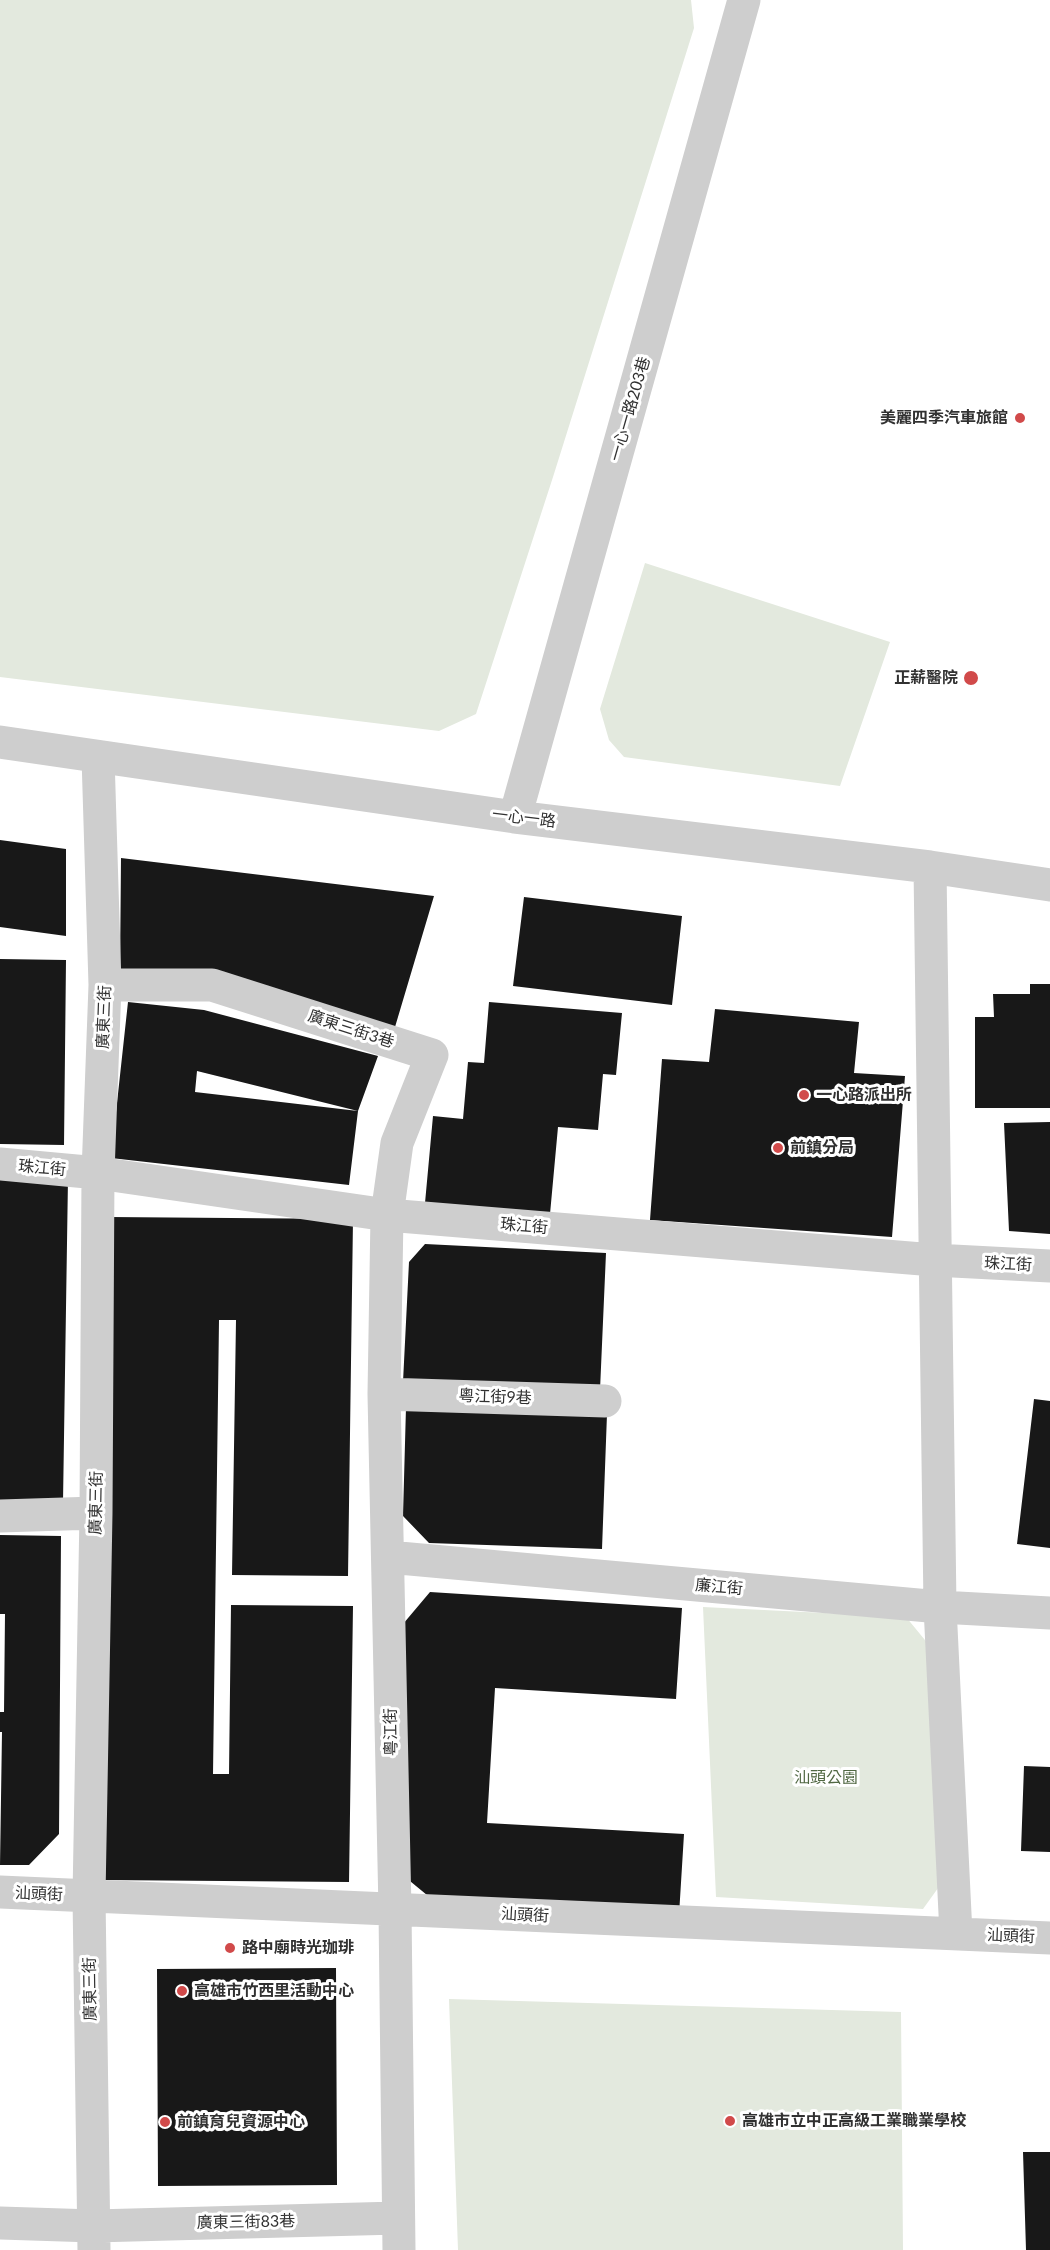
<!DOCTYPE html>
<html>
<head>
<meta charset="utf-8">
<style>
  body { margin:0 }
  canvas { display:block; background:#fff }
</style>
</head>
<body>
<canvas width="1050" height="2250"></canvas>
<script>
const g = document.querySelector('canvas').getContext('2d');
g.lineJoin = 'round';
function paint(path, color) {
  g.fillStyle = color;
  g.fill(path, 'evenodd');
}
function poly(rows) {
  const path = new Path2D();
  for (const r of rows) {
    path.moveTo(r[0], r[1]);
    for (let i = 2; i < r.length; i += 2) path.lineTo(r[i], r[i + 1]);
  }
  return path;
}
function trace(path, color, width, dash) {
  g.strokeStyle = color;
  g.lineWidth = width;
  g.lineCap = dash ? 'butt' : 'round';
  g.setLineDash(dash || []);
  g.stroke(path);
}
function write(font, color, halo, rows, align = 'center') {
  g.font = font + ' Lato,"Noto Sans TC",sans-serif';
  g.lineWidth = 6;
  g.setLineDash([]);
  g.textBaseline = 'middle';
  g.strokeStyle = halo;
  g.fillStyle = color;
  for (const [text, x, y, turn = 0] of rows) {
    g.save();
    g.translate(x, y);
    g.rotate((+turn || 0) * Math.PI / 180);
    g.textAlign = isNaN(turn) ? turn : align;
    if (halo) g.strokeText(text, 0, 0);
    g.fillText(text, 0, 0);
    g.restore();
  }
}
paint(poly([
  [0,0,691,0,694,28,553,477,476,714,439,731,0,677],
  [645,563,890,642,840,786,624,757,609,740,600,709],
  [703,1607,906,1617,934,1651,946,1877,923,1909,716,1897],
  [449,1999,901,2012,903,2250,458,2250]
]), '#e3e9de');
paint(poly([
  [0,840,66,849,66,936,0,927],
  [121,858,434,896,395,1027,120,974],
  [524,897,682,916,672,1005,513,986],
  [0,959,66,960,64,1145,0,1144],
  [1030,984,1050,984,1050,1108,975,1108,975,1017,994,1017,993,994,1030,994],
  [128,1002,204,1010,378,1056,358,1111,349,1185,111,1158],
  [197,1071,358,1111,195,1092],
  [489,1002,622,1013,616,1075,603,1074,598,1130,558,1127,550,1214,425,1203,433,1116,463,1119,468,1062,484,1063],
  [715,1009,859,1022,854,1073,905,1076,892,1237,650,1220,662,1059,709,1062],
  [1050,1122,1050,1234,1009,1231,1004,1123],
  [0,1177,68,1178,63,1502,0,1501],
  [109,1217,353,1219,348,1576,232,1575,236,1320,219,1320,213,1774,229,1774,231,1605,353,1606,349,1882,100,1880],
  [425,1244,606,1253,600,1390,403,1382,409,1262],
  [1034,1399,1050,1401,1050,1548,1017,1544],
  [406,1407,607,1414,602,1549,429,1543,403,1516],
  [0,1535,61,1536,59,1834,29,1865,0,1865,2,1732,0,1732,0,1712,4,1712,5,1614,0,1614],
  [430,1592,682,1608,676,1699,495,1688,487,1823,684,1834,679,1915,433,1900,399,1872,403,1624],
  [1024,1766,1050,1767,1050,1852,1021,1851],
  [336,1968,337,2185,158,2186,157,1969],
  [1023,2152,1050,2152,1050,2250,1026,2250]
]), '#181818');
trace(poly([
  [0,742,515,817,930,867,1050,885],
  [515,817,744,0],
  [930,867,940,1607,956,1934],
  [105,985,212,985,432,1055,397,1143,387,1215,384,1394,395,1910,399,2250],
  [0,1164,98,1173,387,1215,934,1260,1050,1266],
  [384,1394,605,1401],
  [0,1516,96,1513],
  [388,1557,940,1607,1050,1613],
  [0,1892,1050,1938],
  [0,2223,94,2226,398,2218],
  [94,2250,89,1896,96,1513,98,1173,105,985,98,757]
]), '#cecece', 33);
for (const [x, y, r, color] of [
  [1020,418,6,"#d14a4a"],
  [971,678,8,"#d14a4a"],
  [804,1095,6,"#d14a4a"],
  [778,1148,6,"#d14a4a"],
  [230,1948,6,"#d14a4a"],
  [182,1991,6,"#d14a4a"],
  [730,2121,6,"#d14a4a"],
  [165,2122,6,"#d14a4a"]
]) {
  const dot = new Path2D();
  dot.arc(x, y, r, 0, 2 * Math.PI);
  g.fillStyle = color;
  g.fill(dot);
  trace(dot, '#fff', 2);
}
write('16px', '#313131', '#fff', [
  ["一心一路203巷",630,409,-74],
  ["一心一路",524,818,7],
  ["廣東三街",104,1017,-88],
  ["廣東三街3巷",351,1029,18],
  ["珠江街",42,1168,5],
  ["珠江街",524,1226,5],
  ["珠江街",1008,1264,3],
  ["粵江街9巷",495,1397,2],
  ["廣東三街",96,1503,-89],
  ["廉江街",719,1587,5],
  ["粵江街",391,1732,-91],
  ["汕頭街",39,1894,2],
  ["汕頭街",525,1915,3],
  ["汕頭街",1011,1936,2],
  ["廣東三街",90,1989,-91],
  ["廣東三街83巷",246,2222,-1]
]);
write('bold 16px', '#313131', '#fff', [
  ["美麗四季汽車旅館",1008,418,"right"],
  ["正薪醫院",958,678,"right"],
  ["一心路派出所",816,1095],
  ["前鎮分局",790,1148],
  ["路中廟時光珈琲",242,1948],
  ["高雄市竹西里活動中心",194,1991],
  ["高雄市立中正高級工業職業學校",742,2121],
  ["前鎮育兒資源中心",177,2122]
], 'left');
write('16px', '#516843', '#fff', [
  ["汕頭公園",826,1778]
]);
</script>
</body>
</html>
